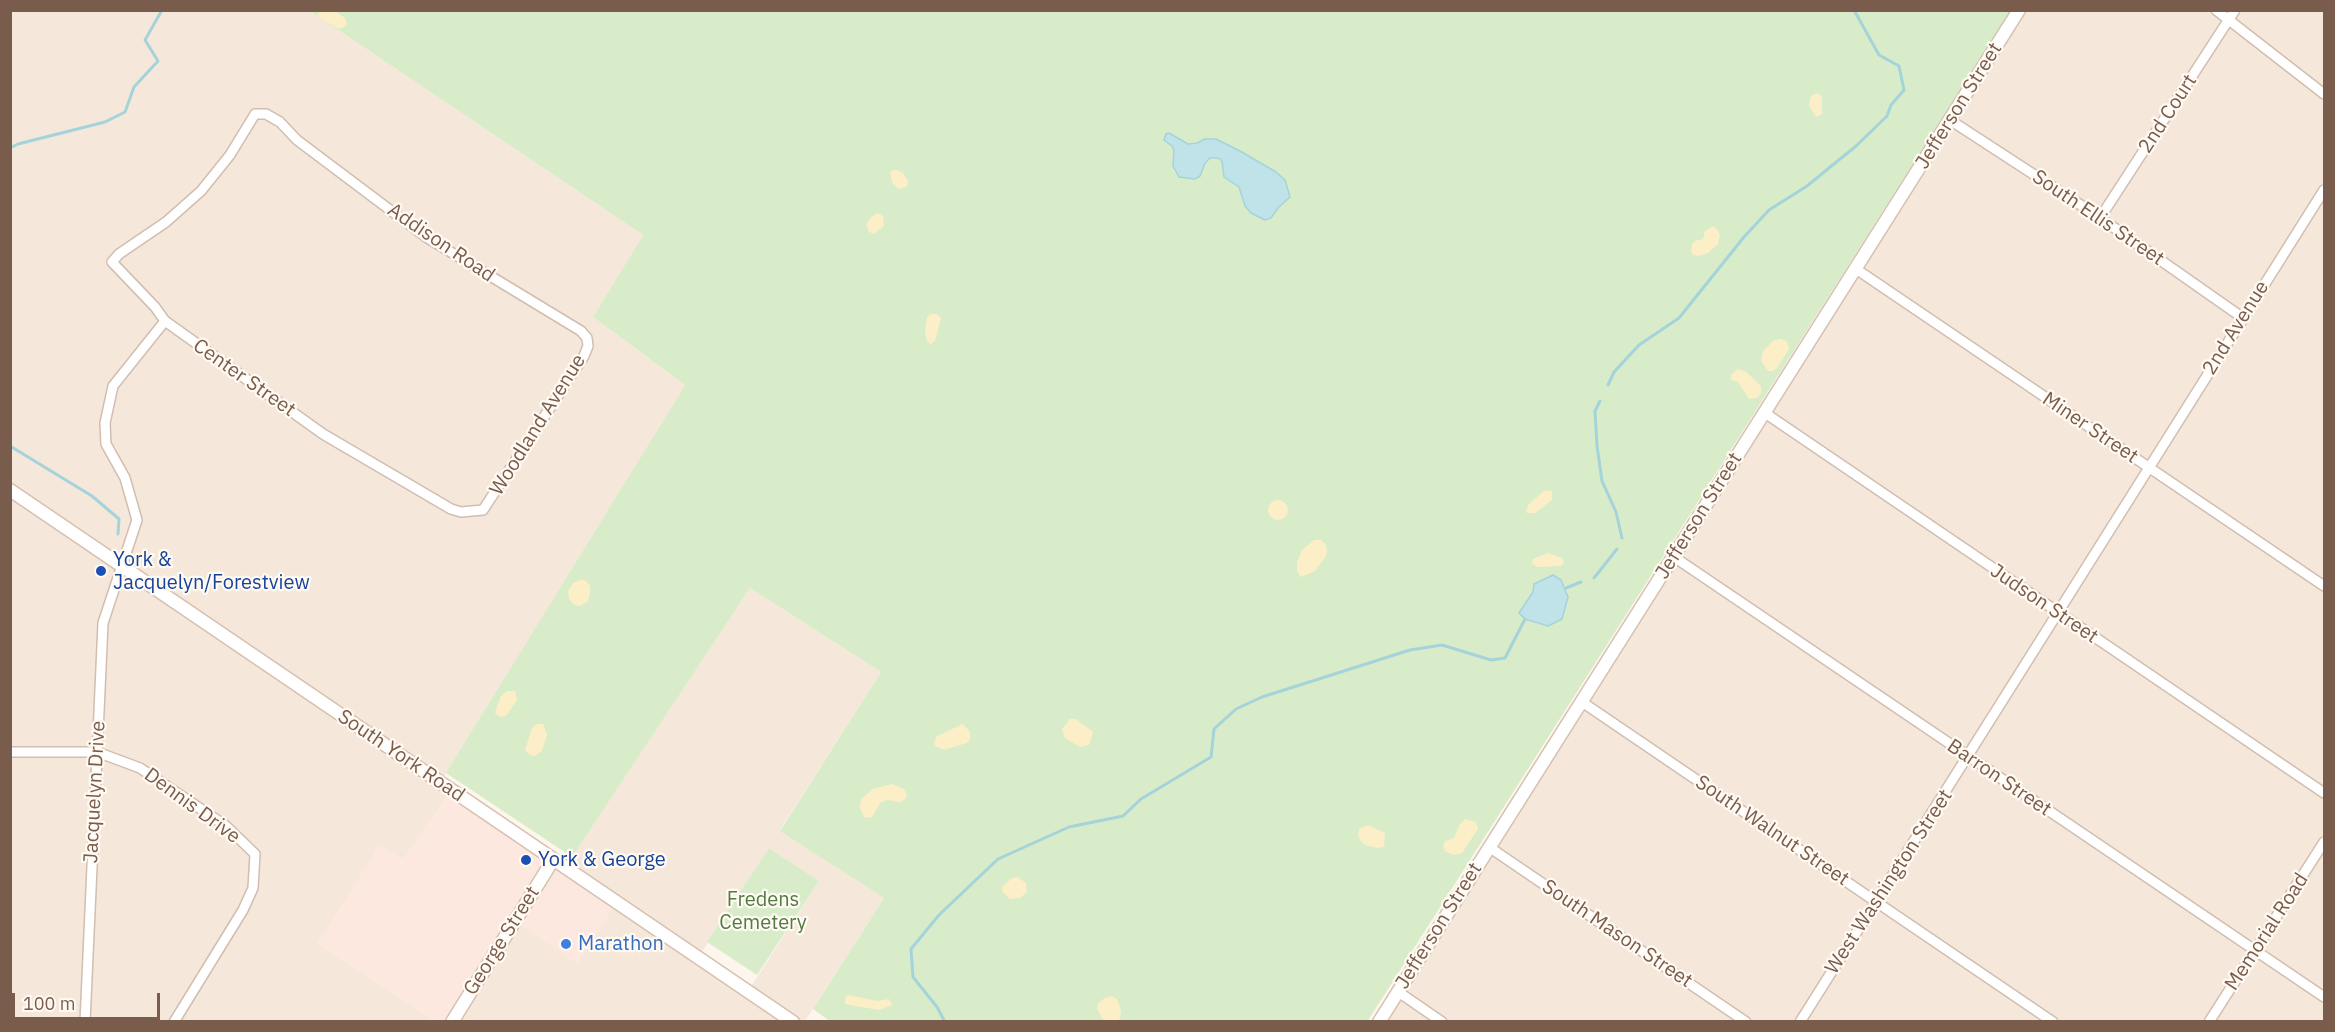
<!DOCTYPE html>
<html>
<head>
<meta charset="utf-8">
<style>
  body { margin:0 }
  #map { position:relative; width:2335px; height:1032px; overflow:hidden; background:#fdf6ec; font-family:"IBM Plex Sans",sans-serif }
  canvas { display:block }
  .frame { position:absolute; inset:0; border:12px solid #7a5c4d; pointer-events:none }
  .scale { position:absolute; left:12px; top:993px; width:148px; height:27px; box-sizing:border-box; border:3px solid #7a5c4d; border-top:0; padding-left:8px; font-size:18px; line-height:21px; white-space:nowrap; color:#7a5c4d; -webkit-text-stroke:4px #fffaf3; paint-order:stroke }
</style>
</head>
<body>
<div id="map">
<canvas width="2335" height="1032"></canvas>
<div class="frame"></div>
<div class="scale">100 m</div>
</div>
<script>
const g = document.querySelector('canvas').getContext('2d');
g.lineJoin = 'round';
function paint(path, color) {
  g.fillStyle = color;
  g.fill(path, 'evenodd');
}
function poly(rows) {
  const path = new Path2D();
  for (const r of rows) {
    if (r.length === 3) {
      path.moveTo(r[0] + r[2], r[1]);
      path.arc(r[0], r[1], r[2], 0, 2 * Math.PI);
      continue;
    }
    path.moveTo(r[0], r[1]);
    for (let i = 2; i < r.length; i += 2) path.lineTo(r[i], r[i + 1]);
  }
  return path;
}
function trace(path, color, width, dash) {
  g.strokeStyle = color;
  g.lineWidth = width;
  g.lineCap = dash ? 'butt' : 'round';
  g.setLineDash(dash || []);
  g.stroke(path);
}
function write(font, color, halo, rows, align = 'center') {
  g.font = font + ' "IBM Plex Sans",sans-serif';
  g.lineWidth = 4.5;
  g.setLineDash([]);
  g.textBaseline = 'middle';
  g.strokeStyle = halo;
  g.fillStyle = color;
  for (const [text, x, y, turn = 0] of rows) {
    g.save();
    g.translate(x, y);
    g.rotate((+turn || 0) * Math.PI / 180);
    g.textAlign = isNaN(turn) ? turn : align;
    if (halo) g.strokeText(text, 0, 0);
    g.fillText(text, 0, 0);
    g.restore();
  }
}
paint(poly([
  [10,11,310,11,643,235,593,317,685,385,444,777,11,485],
  [2023,11,2210,11,2324,97,2324,838,2205,1021,1382,1022],
  [2219,11,2324,11,2324,88,2233,21],
  [10,496,450,792,403,860,380,846,318,944,435,1021,11,1021],
  [750,588,881,672,780,830,884,898,805,1021,799,1021,750,988,819,881,769,848,700,955,567,864],
  [2324,848,2324,993,2259,949],
  [615,905,788,1022,454,1022,516,922],
  [2255,954,2324,1001,2324,1021,2216,1022,2213,1019]
]), '#f5e8da');
paint(poly([
  [450,792,550,860,449,1021,435,1021,317,944,380,845,403,859],
  [554,863,615,905,578,964,516,922]
]), '#fde8e0');
paint(poly([
  [310,11,2010,11,1367,1022,831,1022,813,1009,884,898,780,831,881,672,750,588,572,857,446,773,685,385,593,317,643,235],
  [769,848,819,881,757,975,707,942]
]), '#d8ecc9');
paint(poly([
  [320,11,336,12,345,18,347,24,344,27,339,29,317,16],
  [1817,93,1822,96,1822,114,1816,117,1809,106,1811,96],
  [892,170,897,170,903,173,908,181,907,187,899,189,893,184,890,174],
  [878,213,883,216,884,226,874,234,869,232,866,224,871,217],
  [1713,226,1718,230,1720,235,1718,244,1708,253,1698,256,1693,255,1691,251,1692,244,1695,241,1703,239,1705,231],
  [930,314,937,314,941,318,935,341,930,344,927,341,925,332,927,318],
  [1781,339,1787,341,1789,349,1777,368,1773,371,1768,371,1761,361,1763,351,1773,341],
  [1738,369,1745,371,1761,386,1761,393,1757,398,1749,399,1738,382,1731,380,1731,375],
  [1545,490,1552,491,1552,500,1535,513,1527,513,1526,510,1529,504],
  [1278,510,10],
  [1314,540,1321,540,1326,545,1327,550,1326,556,1315,571,1301,577,1297,571,1297,562,1302,550],
  [1548,553,1562,558,1564,563,1561,566,1537,567,1532,563,1533,559],
  [580,580,585,580,590,586,590,592,588,601,579,606,573,604,569,599,568,591,573,583],
  [507,691,515,691,517,700,506,716,500,717,495,713,497,706,501,696],
  [1070,719,1076,719,1093,732,1089,745,1080,747,1065,738,1062,729],
  [537,724,543,724,547,735,542,751,534,756,530,755,525,750,532,728],
  [963,724,970,732,970,739,967,743,944,750,935,746,934,742,937,736],
  [892,784,904,789,907,794,905,799,901,802,887,800,881,802,872,817,865,818,860,808,861,799,873,789],
  [1465,819,1476,822,1478,829,1462,853,1453,855,1445,851,1443,846,1445,841,1454,838,1460,824],
  [1368,825,1385,833,1384,847,1378,848,1365,845,1360,840,1358,835,1359,829],
  [1018,877,1026,883,1027,892,1020,898,1010,899,1002,891,1002,887,1012,878],
  [848,995,877,1001,889,999,892,1005,879,1010,850,1005,845,1004,845,998],
  [1111,996,1117,999,1119,1004,1121,1012,1119,1021,1104,1021,1097,1009,1098,1003,1105,998]
]), '#fcefc7');
const water = poly([
  [1169,133,1188,144,1197,143,1205,139,1216,139,1240,151,1276,172,1285,180,1290,197,1278,208,1271,218,1265,220,1251,213,1245,206,1239,187,1224,177,1222,161,1218,158,1210,158,1205,163,1200,176,1195,179,1179,177,1173,166,1174,151,1172,146,1164,140,1166,134,1169,133],
  [1553,575,1561,580,1568,597,1562,619,1548,626,1525,619,1519,613,1533,592,1534,584,1553,575]
]);
paint(water, '#bfe3e8');
trace(water, '#a5d3da', 1.5);
trace(poly([
  [10,148,18,144,105,122,125,112,134,87,158,61,145,40,162,10],
  [1608,385,1614,372,1639,345,1679,318,1744,237,1769,210,1807,186,1856,146,1887,116,1891,105,1904,90,1899,66,1879,55,1854,10],
  [1600,401,1595,411,1597,446,1602,481,1616,512,1622,538],
  [10,446,92,496,119,519,118,534],
  [1594,578,1617,549],
  [1566,588,1581,582],
  [945,1022,937,1007,913,977,911,949,939,915,998,859,1069,827,1123,816,1141,799,1211,757,1214,729,1236,709,1262,697,1410,650,1442,645,1491,660,1505,658,1525,619]
]), '#a5d3da', 3);
const street = poly([
  [2216,10,2324,94],
  [255,114,266,114,280,122,297,140,426,237,581,331,587,338,588,346,584,356,483,510,461,512,451,509,323,434,165,321,155,307,112,262,119,254,166,222,201,191,230,155,255,114],
  [1950,120,2096,215,2243,318],
  [2100,218,2235,10],
  [1856,269,2324,586],
  [1765,413,2324,793],
  [1674,557,2324,997],
  [1582,702,2053,1022],
  [10,752,97,752,140,768,226,826,255,854,253,888,243,910,174,1022],
  [1489,847,1746,1022],
  [1397,991,1442,1022],
  [85,1022,103,623,137,520,125,478,106,444,105,423,113,386,165,321],
  [1800,1022,2324,190],
  [2209,1022,2324,842]
]);
const secondary = poly([
  [10,490,793,1022],
  [452,1022,553,860],
  [1379,1022,2019,10]
]);
trace(street, '#d1beb0', 12);
trace(secondary, '#d6c0b0', 15);
trace(street, '#fff', 9);
trace(secondary, '#fff', 12);
for (const [x, y, r, color] of [
  [101,571,6,"#1a4fb4"],
  [526,860,6,"#1a4fb4"],
  [566,944,6,"#3f7fe0"]
]) {
  const dot = new Path2D();
  dot.arc(x, y, r, 0, 2 * Math.PI);
  g.fillStyle = color;
  g.fill(dot);
  trace(dot, '#fffaf3', 2);
}
write('20px', '#7a5c4d', '#fffaf3', [
  ["Jefferson Street",1959,106,-58],
  ["2nd Court",2168,114,-57],
  ["South Ellis Street",2098,218,34],
  ["Addison Road",441,243,34],
  ["2nd Avenue",2236,328,-58],
  ["Center Street",244,378,35],
  ["Woodland Avenue",538,425,-58],
  ["Miner Street",2090,428,34],
  ["Jefferson Street",1699,516,-58],
  ["Judson Street",2044,604,34],
  ["South York Road",401,756,34],
  ["Barron Street",1999,778,34],
  ["Jacquelyn Drive",95,792,-87],
  ["Dennis Drive",192,806,36],
  ["South Walnut Street",1772,831,34],
  ["West Washington Street",1889,882,-57],
  ["Jefferson Street",1439,926,-58],
  ["Memorial Road",2267,932,-57],
  ["South Mason Street",1617,934,34],
  ["George Street",502,941,-58]
]);
write('20px', '#164399', '#fffaf3', [
  ["York &",113,560],
  ["Jacquelyn/Forestview",113,583],
  ["York & George",538,860]
], 'left');
write('20px', '#537a41', '#fffaf3', [
  ["Fredens",763,900],
  ["Cemetery",763,923]
]);
write('20px', '#366cbe', '#fffaf3', [
  ["Marathon",578,944]
], 'left');
</script>
</body>
</html>
